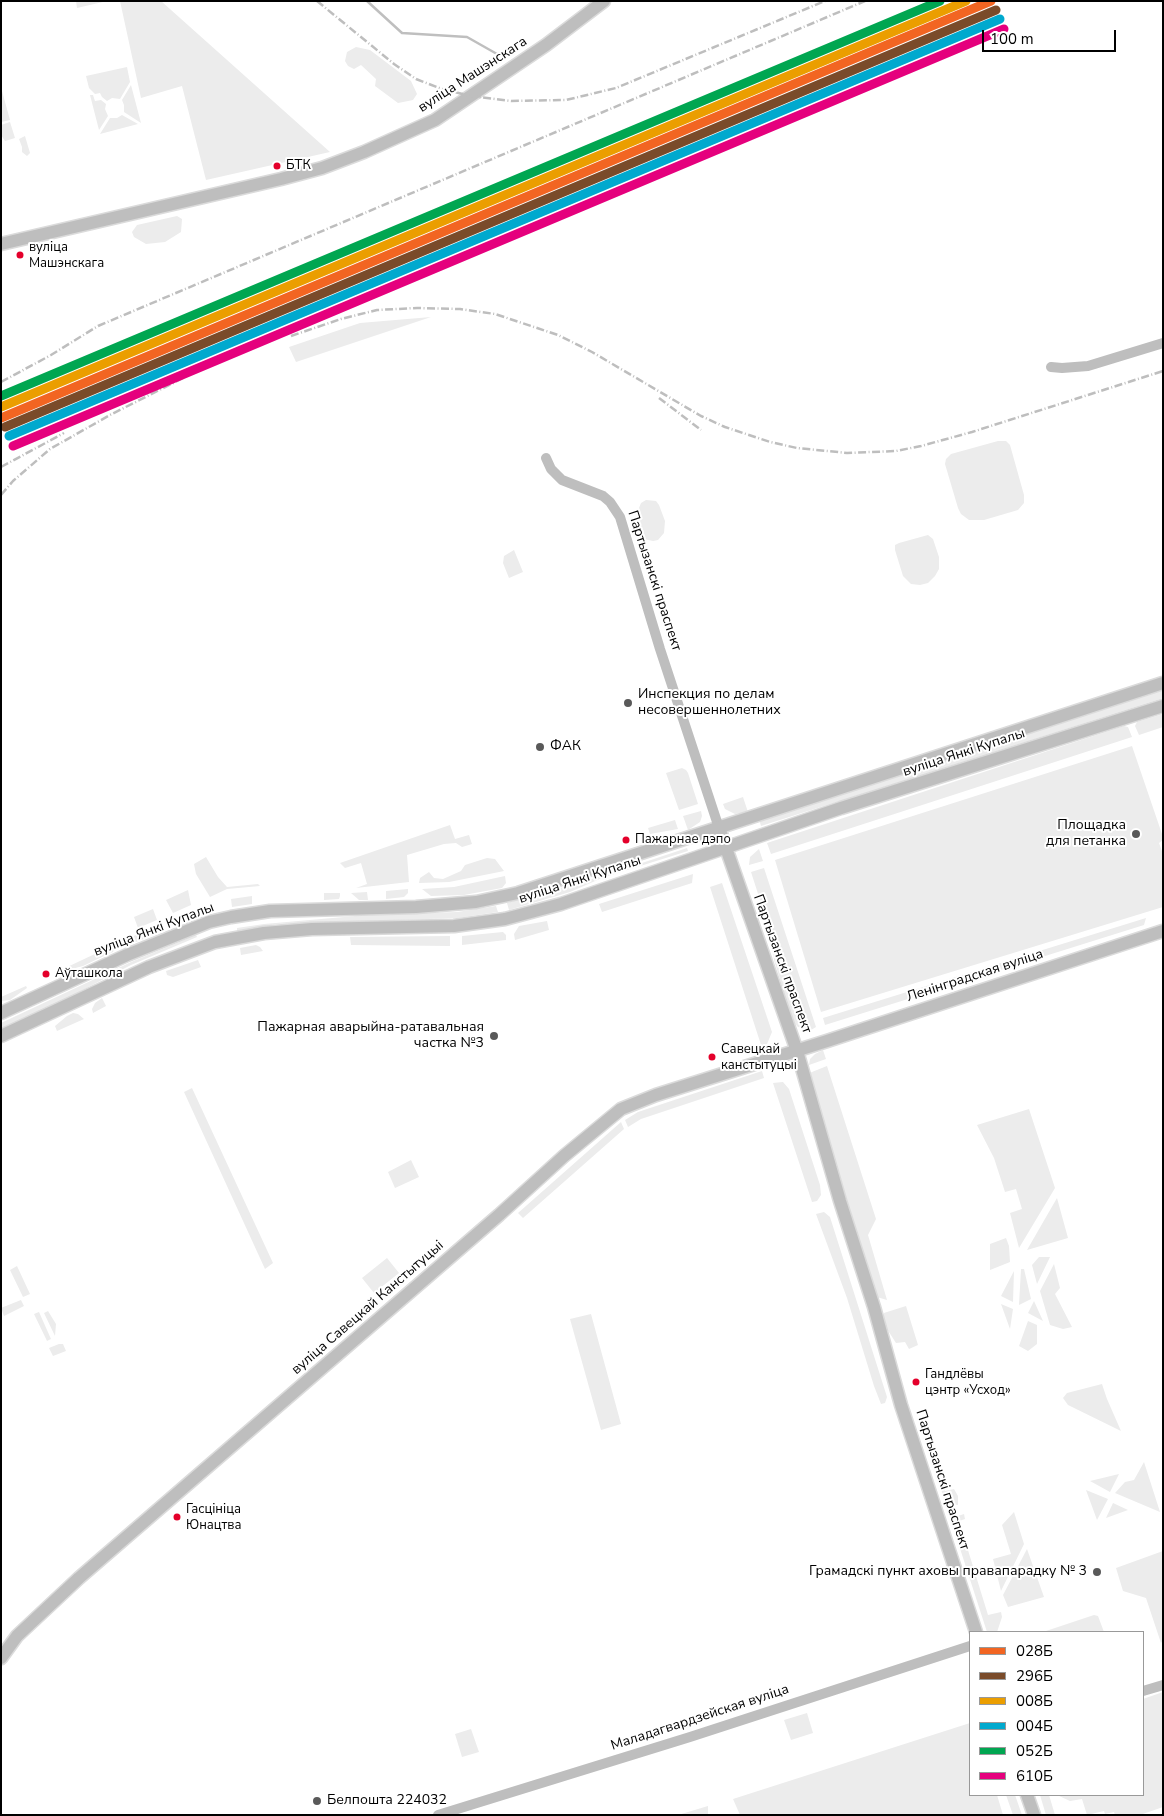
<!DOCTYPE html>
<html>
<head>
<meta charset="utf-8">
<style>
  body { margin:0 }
  #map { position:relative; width:1164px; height:1816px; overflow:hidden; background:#fff; font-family:"Nunito Sans",sans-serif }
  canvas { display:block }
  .frame { position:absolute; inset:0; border:2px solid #000; pointer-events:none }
  .legend { position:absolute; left:969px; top:1631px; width:175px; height:165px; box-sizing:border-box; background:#fff; border:1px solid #999; margin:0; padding:6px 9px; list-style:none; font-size:15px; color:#000 }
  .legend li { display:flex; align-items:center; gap:10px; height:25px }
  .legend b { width:25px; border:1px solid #999 }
  .scale { position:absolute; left:982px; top:30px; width:134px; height:22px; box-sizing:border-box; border:2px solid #000; border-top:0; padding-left:6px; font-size:15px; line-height:18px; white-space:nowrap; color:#000; -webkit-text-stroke:4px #fff; paint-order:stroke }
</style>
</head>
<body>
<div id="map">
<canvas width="1164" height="1816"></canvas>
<div class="frame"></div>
<ul class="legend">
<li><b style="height:6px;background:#f26522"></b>028Б</li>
<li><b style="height:6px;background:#7a4b2a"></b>296Б</li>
<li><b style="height:6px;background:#eb9e00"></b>008Б</li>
<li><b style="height:6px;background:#00a9ce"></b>004Б</li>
<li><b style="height:6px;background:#00a651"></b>052Б</li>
<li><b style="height:6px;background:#e5007d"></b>610Б</li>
</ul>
<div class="scale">100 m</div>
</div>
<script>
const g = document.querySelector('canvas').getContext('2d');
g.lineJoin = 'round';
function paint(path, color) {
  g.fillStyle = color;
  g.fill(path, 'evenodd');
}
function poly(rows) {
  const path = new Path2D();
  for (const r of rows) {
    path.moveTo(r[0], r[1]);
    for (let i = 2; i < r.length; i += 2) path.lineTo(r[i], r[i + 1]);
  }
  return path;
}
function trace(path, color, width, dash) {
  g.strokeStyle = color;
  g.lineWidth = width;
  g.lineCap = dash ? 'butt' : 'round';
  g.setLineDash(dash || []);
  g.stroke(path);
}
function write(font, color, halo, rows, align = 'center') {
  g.font = font + ' "Nunito Sans",sans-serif';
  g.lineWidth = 4;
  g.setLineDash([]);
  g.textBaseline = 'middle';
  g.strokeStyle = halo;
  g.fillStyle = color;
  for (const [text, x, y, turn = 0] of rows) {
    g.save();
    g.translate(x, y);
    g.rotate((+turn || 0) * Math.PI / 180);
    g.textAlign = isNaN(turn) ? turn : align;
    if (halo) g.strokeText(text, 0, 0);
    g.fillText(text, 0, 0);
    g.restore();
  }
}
paint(poly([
  [76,1,107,1,77,8],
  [120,1,161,1,330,152,206,180,182,86,141,98],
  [356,47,370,50,411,81,417,94,413,100,398,103,375,86,376,79,361,65,354,69,348,66,345,61,347,52],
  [127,67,130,82,120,99,112,98,107,101,102,97,100,93,95,94,89,88,86,76],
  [131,85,141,123,124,112,124,105,122,100],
  [2,91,10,120,1,122,1,93],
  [90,95,93,95,95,101,101,100,106,104,105,109,108,116,99,130],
  [122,115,138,124,100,134,110,118,117,118],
  [10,122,15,138,5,141,1,135,1,125],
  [25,136,30,153,27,156,22,152,22,147,19,139],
  [177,216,182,219,181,232,165,242,146,244,134,237,132,232,137,225],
  [431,317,296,362,289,347,360,323],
  [998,441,1006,441,1010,445,1024,495,1024,503,1018,510,984,520,969,520,961,514,958,508,945,464,946,459,951,454],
  [646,500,656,501,659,505,665,521,664,533,658,540,653,541,644,539,640,531,639,508,641,503],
  [928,535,933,539,939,557,939,569,935,576,928,583,920,585,911,584,903,576,895,550,895,545,899,543],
  [514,550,523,572,509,578,503,563,504,556],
  [1163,690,1163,698,761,826,759,819],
  [1163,714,1163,727,1139,735,1135,726,1137,722],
  [1124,726,1128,727,1132,737,771,854,767,843],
  [1132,746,1163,837,1163,840,1159,843,1163,854,1163,907,821,1012,775,860],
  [682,768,686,770,688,773,698,804,679,810,666,773],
  [743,797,748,812,735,814,725,809,723,804],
  [701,811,702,816,700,822,688,830,683,816],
  [675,820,678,829,650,834,648,828],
  [450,825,455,839,469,835,472,844,462,847,456,843,444,844,407,855,409,882,356,888,367,884,361,863,345,868,340,863],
  [687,848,688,851,602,878,570,892,509,910,507,903,606,875],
  [759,849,763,861,749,865,750,857],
  [206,857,218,877,227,887,258,884,260,886,227,889,210,897,196,874,194,864],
  [487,858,495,859,504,871,449,882,419,883,420,878,429,872,434,878,443,879,461,871,465,865],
  [764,868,816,1027,811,1030,798,1027,793,1022,774,960,770,931,751,872],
  [693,874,692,883,602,912,599,904],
  [505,876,506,883,502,888,464,895,431,896,422,889,454,887],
  [722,883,772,1032,767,1044,762,1048,710,887],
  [408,889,408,893,404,897,386,899,386,891],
  [188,890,191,905,173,913,166,900],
  [367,892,368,900,359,900,351,893],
  [324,893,340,893,340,896,339,899,324,900],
  [252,896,252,904,232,907,231,899],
  [496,906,498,912,457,918,277,924,237,931,237,928,264,924,367,915,457,912],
  [153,909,157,920,138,928,134,917],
  [1146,918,1144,925,825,1025,823,1018],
  [547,921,549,930,515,940,514,934,519,926],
  [503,932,506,935,506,940,462,945,462,936],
  [141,933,144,939,133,943,126,939],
  [196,935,197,937,131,965,75,994,1,1029,1,1023,131,962],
  [450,936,450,946,351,945,350,937],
  [116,944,113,952,108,954,83,966,64,971,63,969],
  [256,945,260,947,263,951,241,955,240,948],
  [198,960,201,967,173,977,167,975,166,971],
  [26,986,27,988,10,1000,1,1001,1,997],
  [102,998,106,1006,93,1013,92,1009,95,1003],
  [73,1013,78,1014,84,1019,57,1031,55,1026,67,1016],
  [823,1050,826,1059,809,1065,810,1059,815,1054],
  [827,1066,876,1219,868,1235,887,1300,877,1297,807,1074],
  [762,1071,764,1078,641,1119,628,1127,625,1120,638,1112],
  [783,1082,789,1089,820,1185,821,1195,817,1201,812,1202,773,1083],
  [192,1088,273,1263,265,1269,184,1092],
  [1029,1109,1055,1188,1019,1248,1010,1213,1022,1209,1016,1189,1005,1192,994,1158,977,1125],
  [621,1122,624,1129,523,1218,518,1213],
  [411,1160,419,1177,395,1188,388,1172],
  [1057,1198,1068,1238,1027,1250],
  [824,1212,830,1217,887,1397,885,1403,881,1404,874,1386,847,1298,816,1214],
  [1006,1238,1009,1246,1010,1262,990,1270,990,1244],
  [1039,1257,1050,1257,1037,1284,1032,1265],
  [387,1258,399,1273,374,1293,362,1278],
  [1054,1264,1060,1288,1055,1294,1072,1327,1063,1329,1050,1325,1040,1291],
  [17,1266,30,1294,23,1297,10,1270],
  [1021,1269,1024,1269,1031,1299,1019,1305],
  [1014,1271,1013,1302,1001,1296],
  [21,1300,24,1306,4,1316,1,1308],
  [1034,1301,1043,1321,1028,1313],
  [1001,1304,1013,1309,1010,1329],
  [906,1306,918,1345,909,1349,905,1342,896,1343,887,1329,884,1317,884,1313,887,1312],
  [48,1311,56,1324,55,1336,44,1313],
  [39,1312,51,1339,47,1341,34,1314],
  [591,1314,621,1424,601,1430,570,1319],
  [1028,1321,1037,1325,1037,1344,1028,1351,1019,1346],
  [59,1344,63,1344,66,1351,53,1356,49,1348],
  [1102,1384,1107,1399,1121,1431,1068,1405,1063,1398,1067,1393],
  [926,1425,945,1491,954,1489,958,1496,958,1505,949,1504,944,1499,922,1426],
  [1144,1462,1160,1512,1115,1493,1125,1482,1134,1480],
  [1119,1474,1110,1492,1090,1481],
  [1086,1490,1108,1499,1097,1520],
  [1113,1503,1128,1510,1106,1518],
  [1014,1512,1024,1544,1001,1591,993,1559,1011,1554,1002,1525],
  [964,1514,965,1519,959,1521,988,1615,1001,1612,1002,1617,997,1632,987,1632,954,1530,954,1521,958,1516],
  [1027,1549,1044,1597,1008,1607,1003,1595],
  [1163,1551,1163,1640,1161,1643,1146,1598,1123,1591,1116,1568],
  [1094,1615,1098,1616,1104,1632,1043,1632],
  [1163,1692,1163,1807,1140,1815,1115,1815,1114,1812,1105,1814,1104,1811,1087,1815,1082,1799,1070,1801,1057,1795,1143,1795,1143,1699],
  [807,1713,813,1733,791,1740,784,1720],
  [970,1723,970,1795,997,1795,1003,1815,740,1815,733,1799],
  [471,1729,479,1752,462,1757,455,1734],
  [1006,1795,1015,1795,1022,1815,1013,1815],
  [1040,1795,1049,1795,1055,1815,1046,1815],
  [708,1806,708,1815,678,1815]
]), '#ececec');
trace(poly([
  [367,1,402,33,467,37,497,54]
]), '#bfbfbf', 2.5);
const major = poly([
  [1,244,281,179,322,168,364,152,435,120,546,45,604,1],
  [719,828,797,1051,840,1201,874,1307,901,1405,976,1632],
  [1,1013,127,955,209,922,231,917,270,911,416,907,476,902,518,893,1163,683],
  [1,1036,149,967,215,942,264,933,312,929,454,926,505,919,561,904,841,808,1163,706],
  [1,1658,17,1636,79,1578,499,1215,564,1156,621,1109,656,1095,827,1041,1163,931],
  [1027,1795,1034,1815]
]);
trace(major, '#dbdbdb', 15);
trace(poly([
  [1051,367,1062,368,1088,366,1163,343],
  [546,458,551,469,562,480,603,496,610,502,620,517,660,649,719,828],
  [1143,1691,1163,1685],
  [438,1815,690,1737,970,1646]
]), '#bebebe', 10);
trace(major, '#bebebe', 12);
trace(poly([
  [317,1,394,64,416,79,442,89,471,96,511,101,566,100,616,88,825,1],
  [291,336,341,319,377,310,417,308,460,309,495,314,558,335,592,352,701,416,725,427,770,442,797,448,847,453,896,451,921,446,972,432,1163,371],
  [1,382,51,355,98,326,865,1],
  [659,398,701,430],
  [1,467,64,433],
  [1,495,13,481,50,449,110,415,185,377]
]), '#bebebe', 2.5, [8, 2.5, 1, 2.5]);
trace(poly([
  [1,418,991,1]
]), '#f26522', 9);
trace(poly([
  [5,427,996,10]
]), '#7a4b2a', 9);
trace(poly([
  [1,407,966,1]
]), '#eb9e00', 9);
trace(poly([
  [9,436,1000,19]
]), '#00a9ce', 9);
trace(poly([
  [1,396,940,1]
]), '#00a651', 9);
trace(poly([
  [13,446,1004,29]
]), '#e5007d', 9);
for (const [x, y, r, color] of [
  [277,166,4.5,"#e4002b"],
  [20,255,4.5,"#e4002b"],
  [628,703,5,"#595959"],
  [540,747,5,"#595959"],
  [1136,834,5,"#595959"],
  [626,840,4.5,"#e4002b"],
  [46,974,4.5,"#e4002b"],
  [494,1036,5,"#595959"],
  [712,1057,4.5,"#e4002b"],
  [916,1382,4.5,"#e4002b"],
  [177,1517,4.5,"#e4002b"],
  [1097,1572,5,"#595959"],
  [317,1801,5,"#595959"]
]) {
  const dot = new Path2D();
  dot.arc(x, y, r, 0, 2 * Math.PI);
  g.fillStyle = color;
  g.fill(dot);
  trace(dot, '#fff', 2);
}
write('13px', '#000', '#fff', [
  ["БТК",286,166],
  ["вуліца",29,248],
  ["Машэнскага",29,264],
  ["Пажарнае дэпо",635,840],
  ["Аўташкола",55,974],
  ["Савецкай",721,1050],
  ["канстытуцыі",721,1066],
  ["Гандлёвы",925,1375],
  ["цэнтр «Усход»",925,1391],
  ["Гасцініца",186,1510],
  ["Юнацтва",186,1526]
], 'left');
write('14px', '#000', '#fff', [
  ["вуліца Машэнскага",473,75,-33],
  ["Партызанскі праспект",654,581,72],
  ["вуліца Янкі Купалы",964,753,-18],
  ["вуліца Янкі Купалы",580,880,-18],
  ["вуліца Янкі Купалы",154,930,-21],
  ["Партызанскі праспект",782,964,70],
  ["Ленінградская вуліца",975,976,-18],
  ["вуліца Савецкай Канстытуцыі",368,1308,-41],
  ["Партызанскі праспект",942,1480,72],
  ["Маладагвардзейская вуліца",700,1718,-18]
]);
write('14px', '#000', '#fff', [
  ["Инспекция по делам",638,695],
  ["несовершеннолетних",638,711],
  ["ФАК",550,747],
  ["Площадка",1126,826,"right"],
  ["для петанка",1126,842,"right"],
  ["Пажарная аварыйна-ратавальная",484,1028,"right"],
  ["частка №3",484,1044,"right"],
  ["Грамадскі пункт аховы правапарадку № 3",1087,1572,"right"],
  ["Белпошта 224032",327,1801]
], 'left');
</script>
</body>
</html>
